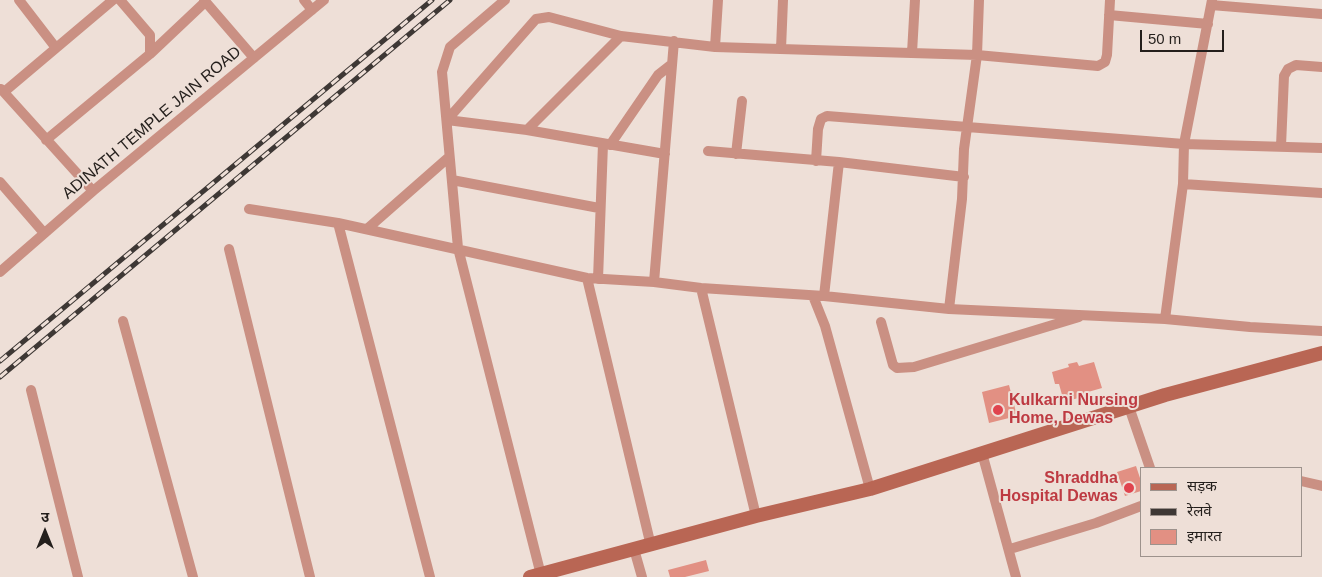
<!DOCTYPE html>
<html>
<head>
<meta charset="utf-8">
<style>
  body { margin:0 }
  #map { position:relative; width:1322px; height:577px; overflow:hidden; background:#eedfd7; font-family:Arial,"Noto Sans Devanagari",sans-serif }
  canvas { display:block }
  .legend { position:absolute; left:1140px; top:467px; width:162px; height:90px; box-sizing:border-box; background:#eedfd7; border:1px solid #9d928c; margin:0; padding:6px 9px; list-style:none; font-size:15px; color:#241f1c }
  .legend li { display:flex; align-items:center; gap:10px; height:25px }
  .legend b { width:25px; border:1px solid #9d928c }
  .north { position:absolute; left:20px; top:507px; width:50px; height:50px; -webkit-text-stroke:4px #eedfd7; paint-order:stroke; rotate:0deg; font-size:14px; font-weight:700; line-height:20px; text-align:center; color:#241f1c }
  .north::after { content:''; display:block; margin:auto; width:18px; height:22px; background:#241f1c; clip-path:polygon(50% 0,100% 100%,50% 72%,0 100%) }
  .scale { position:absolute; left:1140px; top:30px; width:84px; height:22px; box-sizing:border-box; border:2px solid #241f1c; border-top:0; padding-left:6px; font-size:15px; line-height:18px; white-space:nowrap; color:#241f1c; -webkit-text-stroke:4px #eedfd7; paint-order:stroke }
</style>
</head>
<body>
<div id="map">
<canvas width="1322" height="577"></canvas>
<ul class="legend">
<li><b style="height:6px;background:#b96654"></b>सड़क</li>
<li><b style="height:6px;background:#3e3835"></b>रेलवे</li>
<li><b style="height:14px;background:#e29083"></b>इमारत</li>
</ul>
<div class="north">उ</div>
<div class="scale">50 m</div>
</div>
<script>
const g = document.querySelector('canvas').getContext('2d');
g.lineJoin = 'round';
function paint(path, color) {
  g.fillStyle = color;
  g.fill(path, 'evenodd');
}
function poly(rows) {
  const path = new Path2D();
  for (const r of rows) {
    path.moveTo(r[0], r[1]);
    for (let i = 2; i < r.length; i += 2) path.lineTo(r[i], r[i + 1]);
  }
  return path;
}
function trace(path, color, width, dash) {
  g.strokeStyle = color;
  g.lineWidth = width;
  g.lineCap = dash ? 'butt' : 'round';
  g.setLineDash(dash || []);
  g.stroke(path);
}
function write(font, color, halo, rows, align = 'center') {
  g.font = font + ' Arial,sans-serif';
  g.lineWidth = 4;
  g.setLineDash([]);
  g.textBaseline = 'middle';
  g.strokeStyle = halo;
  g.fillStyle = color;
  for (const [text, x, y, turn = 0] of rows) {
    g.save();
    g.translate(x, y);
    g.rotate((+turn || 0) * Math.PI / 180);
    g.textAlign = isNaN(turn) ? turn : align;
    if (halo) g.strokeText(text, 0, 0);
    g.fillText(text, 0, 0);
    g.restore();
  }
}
paint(poly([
  [1077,362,1079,366,1094,362,1102,388,1088,392,1089,395,1064,402,1059,384,1055,384,1052,372,1069,367,1068,364],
  [1009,385,1017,416,989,423,982,392],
  [1136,466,1141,481,1141,491,1125,496,1117,472],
  [706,560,709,571,685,577,670,577,668,570]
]), '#e29083');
trace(poly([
  [19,0,56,48],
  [204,0,254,58],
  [304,0,312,10],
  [505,0,450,47,442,72,458,248,541,575],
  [1211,5,1322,14],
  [1109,15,1208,24],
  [715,47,718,0],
  [781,49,783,0],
  [912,53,915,0],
  [150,54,205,2],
  [1,89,93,191],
  [4,92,113,0],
  [447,120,536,19,549,17,621,36,715,47,977,55,1098,66,1105,62,1107,55,1110,0],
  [447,120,527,130,665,154],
  [527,130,621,36],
  [46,140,150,54,150,35,120,0],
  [610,145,658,75,672,64],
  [1281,146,1284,76,1288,69,1296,65,1322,67],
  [708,151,839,162,964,177],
  [736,154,742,101],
  [816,161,818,129,821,119,827,116,1184,144,1322,148],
  [452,180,599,208],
  [0,182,44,233],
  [1183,184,1322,193],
  [249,209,338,223,587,278,654,282,701,288,824,296,949,309,1165,319,1250,327,1322,331],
  [338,223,430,577],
  [367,229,449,157],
  [229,249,310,577],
  [0,272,93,191,324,0],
  [587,278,651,546],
  [598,279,603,144],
  [654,282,674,41],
  [701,288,756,516],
  [813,296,825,326,870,489],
  [824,296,839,162],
  [949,309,962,199,964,149,977,55,979,0],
  [1165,319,1183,184,1184,144,1212,0],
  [123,321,193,577],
  [881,322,893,365,897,368,914,367,1079,317],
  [31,390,78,577],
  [1129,407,1150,468],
  [982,453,1016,577],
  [1301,481,1322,486],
  [634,549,642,577],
  [1010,549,1096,523,1141,506]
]), '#ca9083', 10);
trace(poly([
  [530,577,756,516,870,489,1165,395,1322,353]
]), '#b96654', 14);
const rail = poly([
  [0,361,432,0],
  [0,377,450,0]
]);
trace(rail, '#3e3835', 5);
trace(rail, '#eedfd7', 3, [9]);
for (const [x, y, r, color] of [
  [998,410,6,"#e0444e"],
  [1129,488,6,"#e0444e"]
]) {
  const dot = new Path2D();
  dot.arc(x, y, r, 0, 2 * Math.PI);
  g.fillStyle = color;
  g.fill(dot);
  trace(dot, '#eedfd7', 2);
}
write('16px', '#241f1c', '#eedfd7', [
  ["ADINATH TEMPLE JAIN ROAD",152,123,-40]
]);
write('bold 16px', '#be3a42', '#eedfd7', [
  ["Kulkarni Nursing",1009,401],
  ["Home, Dewas",1009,419],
  ["Shraddha",1118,479,"right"],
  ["Hospital Dewas",1118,497,"right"]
], 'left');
</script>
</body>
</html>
